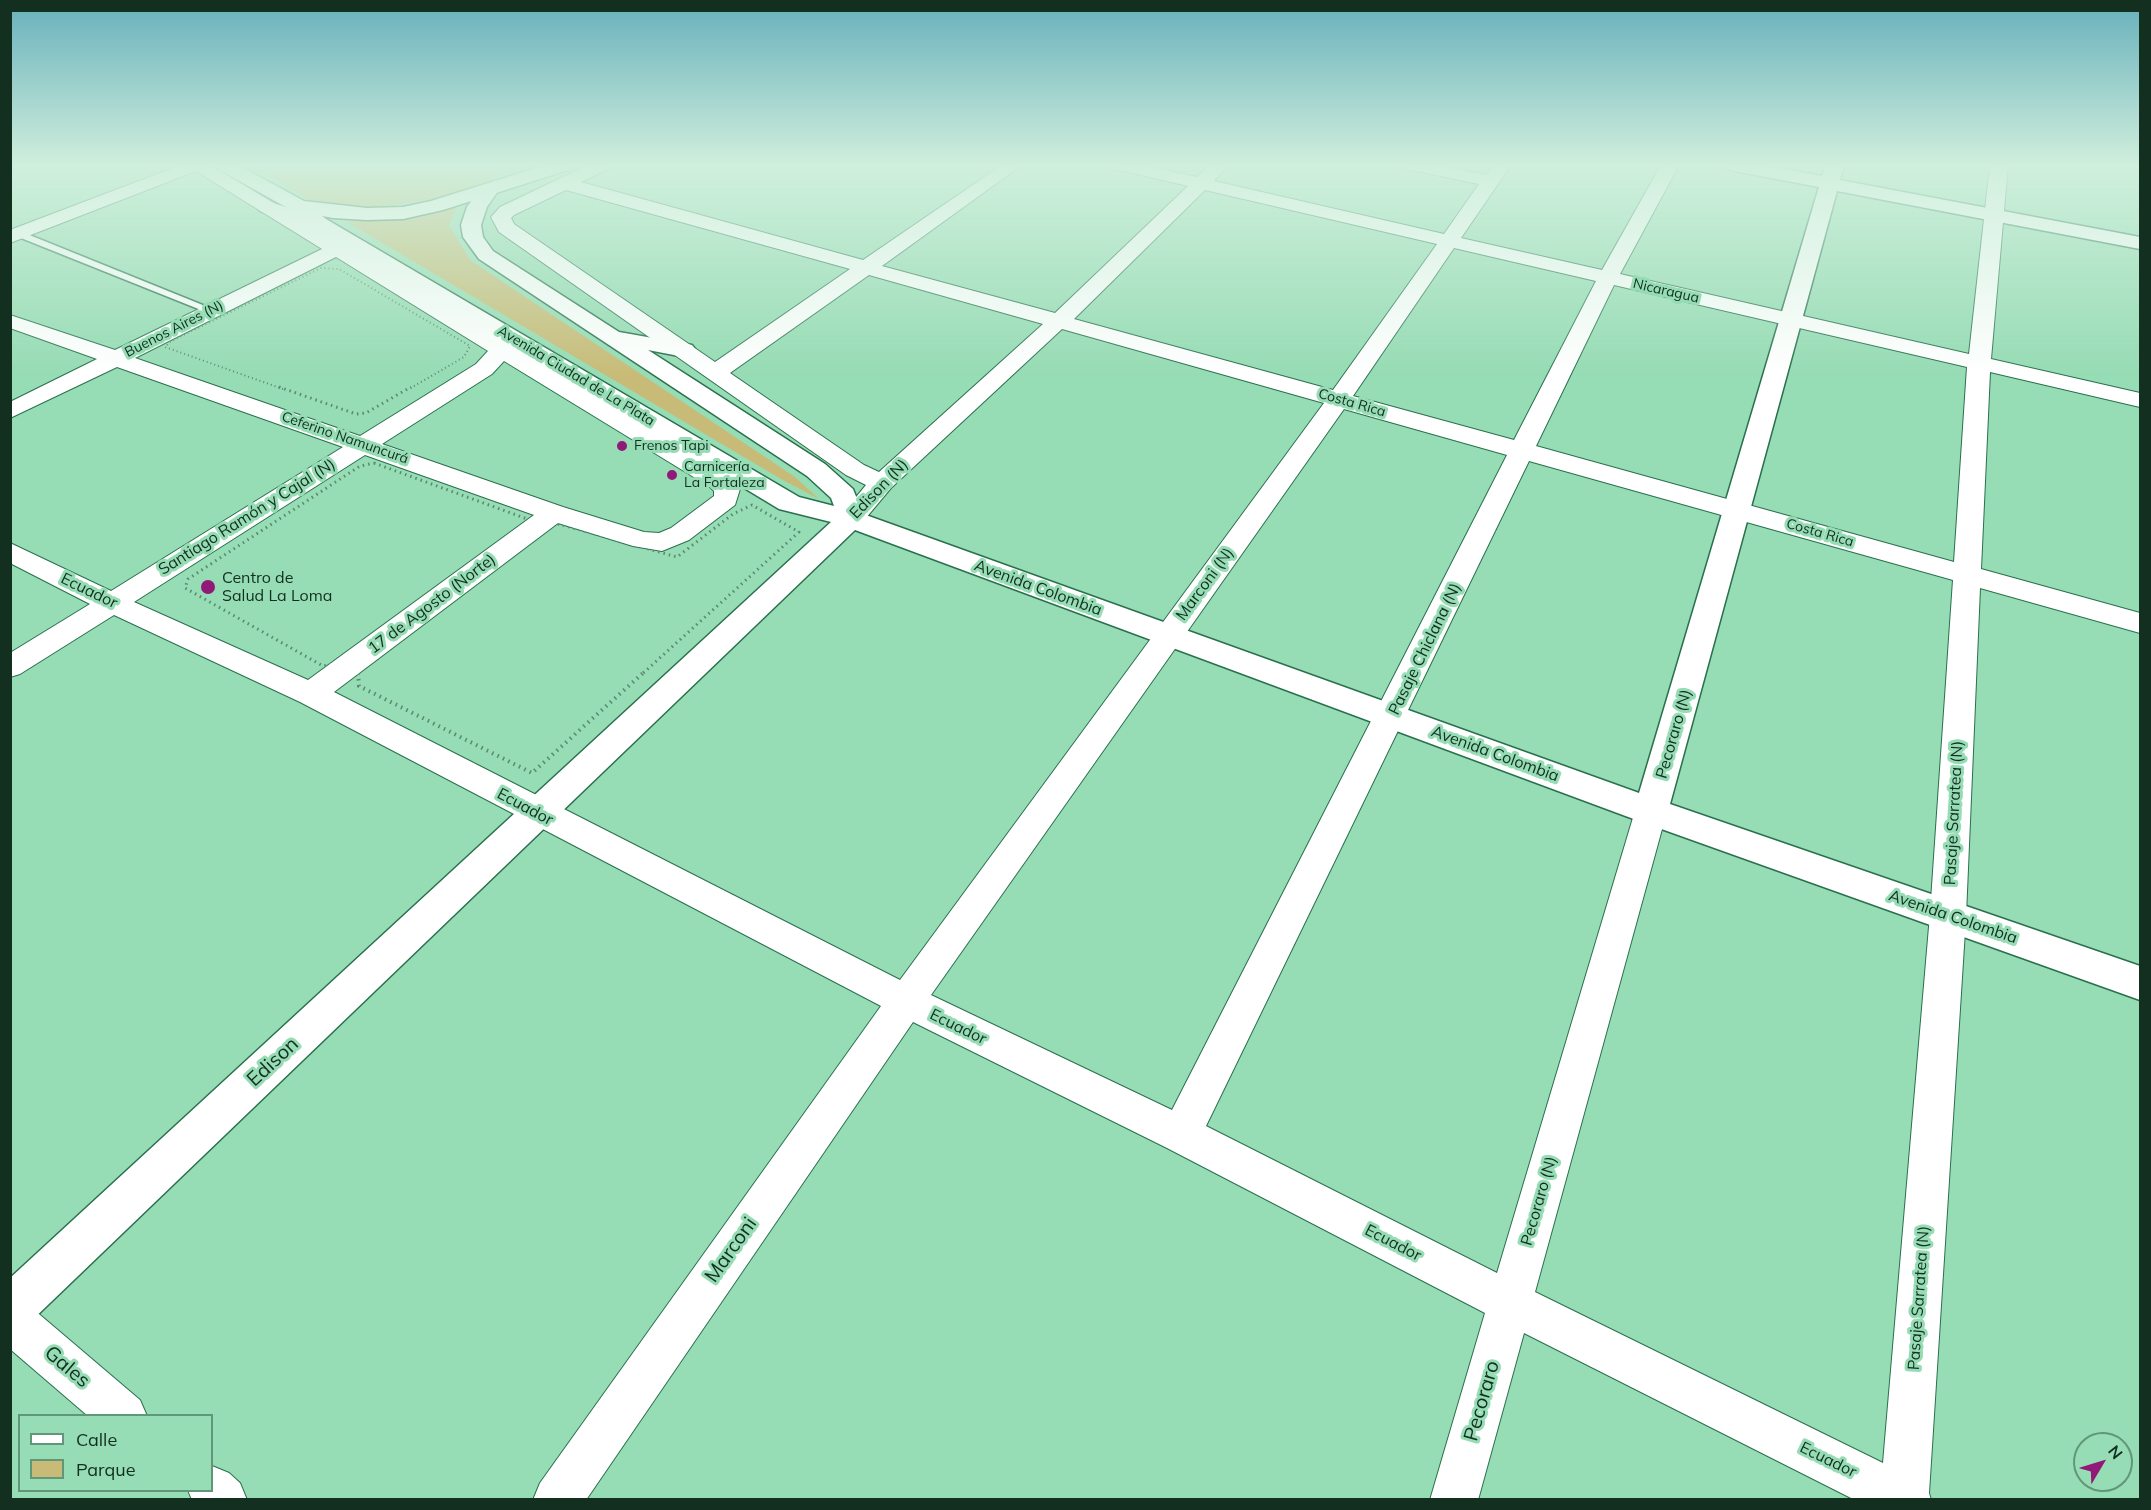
<!DOCTYPE html>
<html>
<head>
<meta charset="utf-8">
<style>
  body { margin:0 }
  #map { position:relative; width:2151px; height:1510px; overflow:hidden; background:#96dcb4; font-family:Mulish,sans-serif }
  canvas { display:block }
  .frame { position:absolute; inset:0; border:12px solid #122f20; pointer-events:none }
  .legend { position:absolute; left:18px; top:1414px; width:195px; height:78px; box-sizing:border-box; background:#96dcb4; border:2px solid #619779; margin:0; padding:8px 10px; list-style:none; font-size:18px; color:#122f20 }
  .legend li { display:flex; align-items:center; gap:12px; height:30px }
  .legend b { width:30px; border:2px solid #619779 }
  .north { position:absolute; left:2073px; top:1432px; width:60px; height:60px; box-sizing:border-box; background:#96dcb4; border:2px solid #619779; border-radius:50%; rotate:52deg; font-size:16px; font-weight:700; line-height:24px; text-align:center; color:#122f20 }
  .north::after { content:''; display:block; margin:auto; width:21px; height:27px; background:#911977; clip-path:polygon(50% 0,100% 100%,50% 72%,0 100%) }
</style>
</head>
<body>
<div id="map">
<canvas width="2151" height="1510"></canvas>
<div class="frame"></div>
<ul class="legend">
<li><b style="height:8px;background:#fff"></b>Calle</li>
<li><b style="height:16px;background:#c8bb77"></b>Parque</li>
</ul>
<div class="north">N</div>
</div>
<script>
const g = document.querySelector('canvas').getContext('2d');
g.lineJoin = 'round';
function paint(path, color) {
  g.fillStyle = color;
  g.fill(path, 'evenodd');
}
function poly(rows) {
  const path = new Path2D();
  for (const r of rows) {
    path.moveTo(r[0], r[1]);
    for (let i = 2; i < r.length; i += 2) path.lineTo(r[i], r[i + 1]);
  }
  return path;
}
function trace(path, color, width, dash) {
  g.strokeStyle = color;
  g.lineWidth = width;
  g.lineCap = dash ? 'butt' : 'round';
  g.setLineDash(dash || []);
  g.stroke(path);
}
function write(font, color, halo, rows, align = 'center') {
  g.font = font + ' Mulish,sans-serif';
  g.lineWidth = 6;
  g.setLineDash([]);
  g.textBaseline = 'middle';
  g.strokeStyle = halo;
  g.fillStyle = color;
  for (const [text, x, y, turn = 0] of rows) {
    g.save();
    g.translate(x, y);
    g.rotate((+turn || 0) * Math.PI / 180);
    g.textAlign = isNaN(turn) ? turn : align;
    if (halo) g.strokeText(text, 0, 0);
    g.fillText(text, 0, 0);
    g.restore();
  }
}
paint(poly([
  [249,165,500,165,498,173,488,185,443,198,369,208,317,204],
  [458,205,449,225,470,260,795,477,819,499,781,479,347,222,415,216]
]), '#c8bb77');
const service = poly([
  [16,232,22,232,215,310,206,312,16,236,16,232]
]);
const minor = poly([
  [181,165,210,165,339,242,346,244,349,248,728,477,740,489,735,505,689,540,662,551,633,546,558,523,334,692,900,980,1324,403,1062,329,891,488,860,525,851,527,842,525,838,519,866,485,846,475,499,232,491,217,500,207,588,165,611,165,608,169,581,182,863,260,1002,165,1022,165,882,266,1055,313,1188,186,1115,169,1112,165,1143,165,1197,177,1210,165,1229,165,1214,181,1444,234,1479,184,1407,169,1404,165,1437,165,1486,175,1493,165,1511,165,1461,238,1602,270,1661,165,1679,165,1620,274,1969,354,1990,165,2008,165,1991,359,2140,393,2140,407,1990,372,1981,569,2140,613,2140,633,1980,588,1966,915,1929,1493,1931,1500,1855,1500,1524,1333,1478,1500,1430,1500,1485,1313,1167,1148,913,1022,586,1500,533,1500,540,1483,881,1006,300,702,114,615,20,674,10,677,10,653,90,604,10,563,10,543,111,591,343,447,117,367,10,418,10,402,97,359,10,328,10,315,115,350,322,249,196,171,10,243,10,230,181,165],
  [566,190,850,269,715,362,514,224,511,218,514,215,566,190],
  [1205,190,1437,244,1333,390,1074,319,1205,190],
  [1454,248,1596,281,1514,440,1353,396,1454,248],
  [336,257,488,351,476,364,360,436,135,358,336,257],
  [869,275,1043,324,879,472,864,465,730,373,869,275],
  [1614,285,1967,367,1954,562,1536,446,1614,285],
  [504,361,710,487,714,491,714,496,671,528,659,533,644,532,563,507,382,444,492,374,504,361],
  [1344,409,1507,455,1172,1110,931,995,1344,409],
  [365,455,534,515,308,680,134,602,365,455],
  [1529,461,1953,580,1930,915,1883,1463,1535,1292,1667,811,1663,802,1651,798,1639,802,1635,811,1497,1273,1206,1126,1529,461],
  [10,1297,26,1303,140,1400,147,1416,88,1416,10,1349,10,1297],
  [212,1466,229,1473,240,1483,247,1500,192,1500,188,1490,212,1490,212,1466]
]);
const tertiary = poly([
  [1725,165,1762,165,1822,176,1826,165,1844,165,1840,180,2140,237,2140,249,1837,191,1670,804,2140,966,2140,1000,1639,821,855,530,26,1326,10,1333,10,1278,831,522,779,509,313,228,260,211,257,207,260,203,267,201,289,208,291,202,305,202,326,219,799,497,834,506,831,498,807,476,479,259,463,237,461,225,467,207,481,187,495,187,498,191,487,207,481,225,483,237,493,251,619,332,692,345,696,350,692,355,684,357,648,350,825,464,853,489,863,514,1639,793,1819,187,1734,171,1727,169,1725,165]
]);
const trunk = poly([
  [216,165,238,165,304,201,367,208,403,207,431,201,546,165,573,165,571,169,443,210,403,219,367,220,333,218,291,210,218,169,216,165]
]);
trace(service, '#29704d', 3);
trace(minor, '#29704d', 2);
trace(tertiary, '#29704d', 3);
trace(trunk, '#29704d', 3);
trace(poly([
  [10,167,18,165],
  [283,389,165,347,171,341,321,268,339,269,470,346,464,357,409,389]
]), '#588a6e', 2, [1, 3]);
trace(poly([
  [279,387,356,414,366,413,411,387],
  [374,463,530,520,341,662,323,666,185,588,188,579,360,466,374,463],
  [358,675,358,670,546,527,559,524,677,557,733,514,752,505,799,532,641,675]
]), '#588a6e', 3, [1.5, 4]);
trace(poly([
  [358,673,359,686,532,773,643,673]
]), '#588a6e', 4, [1.5, 4.5]);
paint(service, '#fff');
paint(minor, '#fff');
paint(tertiary, '#fff');
paint(trunk, '#fff');
const sky = g.createLinearGradient(0, 0, 0, 376);
sky.addColorStop(0, '#67b0bb');
sky.addColorStop(0.44, '#d0efdd');
sky.addColorStop(1, '#d0efdd00');
g.fillStyle = sky;
g.fillRect(0, 0, 2151, 376);
for (const [x, y, r, color] of [
  [622,446,6,"#911977"],
  [672,475,6,"#911977"],
  [208,587,8,"#911977"]
]) {
  const dot = new Path2D();
  dot.arc(x, y, r, 0, 2 * Math.PI);
  g.fillStyle = color;
  g.fill(dot);
  trace(dot, '#96dcb4', 2);
}
write('14px', '#122f20', '#96dcb4', [
  ["Nicaragua",1666,291,13],
  ["Buenos Aires (N)",174,329,-27],
  ["Avenida Ciudad de La Plata",576,376,31],
  ["Costa Rica",1352,403,16],
  ["Ceferino Namuncurá",345,438,19],
  ["Costa Rica",1820,533,16]
]);
write('14px', '#122f20', '#96dcb4', [
  ["Frenos Tapi",634,446],
  ["Carnicería",684,467],
  ["La Fortaleza",684,483]
], 'left');
write('16px', '#122f20', '#96dcb4', [
  ["Edison (N)",879,489,-46],
  ["Santiago Ramón y Cajal (N)",247,517,-32],
  ["Marconi (N)",1205,584,-54],
  ["Avenida Colombia",1038,588,20],
  ["Ecuador",89,591,26],
  ["17 de Agosto (Norte)",432,604,-37],
  ["Pasaje Chiclana (N)",1425,649,-64],
  ["Pecoraro (N)",1674,734,-74],
  ["Avenida Colombia",1495,754,20],
  ["Ecuador",525,807,28],
  ["Pasaje Sarratea (N)",1954,813,-87],
  ["Avenida Colombia",1953,917,19],
  ["Ecuador",958,1027,26],
  ["Pecoraro (N)",1539,1201,-74],
  ["Ecuador",1393,1243,27],
  ["Pasaje Sarratea (N)",1919,1298,-86],
  ["Ecuador",1828,1460,26]
]);
write('16px', '#122f20', '#96dcb4', [
  ["Centro de",222,578],
  ["Salud La Loma",222,596]
], 'left');
write('20px', '#122f20', '#96dcb4', [
  ["Edison",273,1062,-43],
  ["Marconi",731,1250,-55],
  ["Gales",67,1367,40],
  ["Pecoraro",1482,1401,-74]
]);
</script>
</body>
</html>
